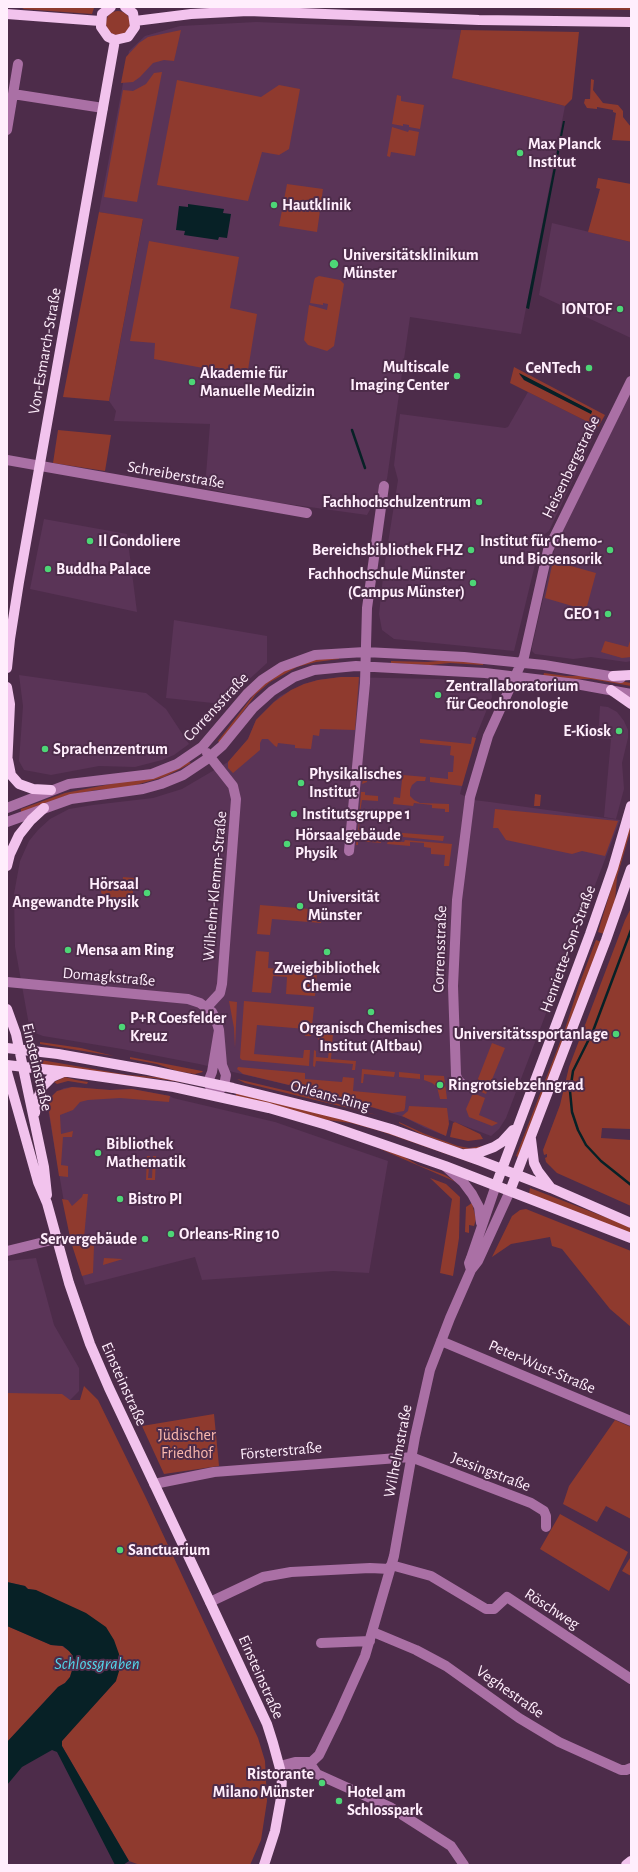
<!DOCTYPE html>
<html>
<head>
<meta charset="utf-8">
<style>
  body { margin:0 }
  #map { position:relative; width:638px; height:1872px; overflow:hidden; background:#4d2c4a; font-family:"Alegreya Sans",sans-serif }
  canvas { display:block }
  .frame { position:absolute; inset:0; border:8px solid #ffeefc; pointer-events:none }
</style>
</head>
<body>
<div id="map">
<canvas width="638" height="1872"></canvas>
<div class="frame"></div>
</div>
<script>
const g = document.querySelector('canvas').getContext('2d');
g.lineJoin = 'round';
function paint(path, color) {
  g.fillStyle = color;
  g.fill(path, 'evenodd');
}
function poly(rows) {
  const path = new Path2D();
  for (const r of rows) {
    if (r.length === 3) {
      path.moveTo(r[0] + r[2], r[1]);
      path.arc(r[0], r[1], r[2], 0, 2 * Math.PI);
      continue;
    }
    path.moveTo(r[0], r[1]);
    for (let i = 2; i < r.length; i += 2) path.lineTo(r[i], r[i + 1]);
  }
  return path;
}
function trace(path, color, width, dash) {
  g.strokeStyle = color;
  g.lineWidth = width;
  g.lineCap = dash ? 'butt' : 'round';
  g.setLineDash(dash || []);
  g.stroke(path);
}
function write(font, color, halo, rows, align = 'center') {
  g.font = font + ' "Alegreya Sans",sans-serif';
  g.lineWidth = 4;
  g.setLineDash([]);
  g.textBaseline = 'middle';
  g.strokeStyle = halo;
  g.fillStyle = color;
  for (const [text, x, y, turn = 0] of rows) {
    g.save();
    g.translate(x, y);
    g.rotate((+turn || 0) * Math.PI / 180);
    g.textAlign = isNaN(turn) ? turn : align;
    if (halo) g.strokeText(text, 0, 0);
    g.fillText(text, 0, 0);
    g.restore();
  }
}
paint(poly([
  [256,22,461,30,453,78,565,106,521,334,410,317,387,479,367,515,259,500,205,488,210,424,114,421,116,411,109,401,143,220,99,212,129,51,145,36,180,26],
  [552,223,631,242,631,338,539,295],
  [631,390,631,661,626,662,591,657,573,659,535,654,532,651,532,647,555,547],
  [528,392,598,427,549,531,542,536,514,651,394,639,382,630,379,614,384,568,398,480,394,465,400,414,505,428,508,427],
  [44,519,127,534,137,612,30,589],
  [174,620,267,636,267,663,222,704,166,698],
  [19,675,146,693,166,709,189,744,174,755,162,760,135,767,99,766,51,775,24,770,19,761,23,706],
  [341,677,438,679,484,683,491,689,492,697,472,746,460,794,474,800,490,802,620,820,506,1118,499,1129,491,1136,449,1120,446,1136,425,1128,404,1117,327,1094,199,1064,122,1049,43,1036,35,1033,29,1025,15,947,14,894,20,861,29,841,38,830,50,819,69,809,93,805,153,798,182,789,228,762,248,739,256,720,280,696,304,684,318,680],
  [600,706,608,707,617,712,624,721,628,730,628,738,622,763,624,789,616,819,604,817,611,739,598,738],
  [72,1087,110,1090,132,1089,170,1096,173,1098,275,1122,388,1161,369,1273,333,1271,202,1280,195,1257,85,1285,70,1237,48,1109,49,1101,54,1094,64,1088],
  [36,1258,54,1325,79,1368,79,1391,70,1400,7,1563,7,1261]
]), '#5a3457');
paint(poly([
  [26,7,71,7,94,8,92,14,22,9],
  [480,7,631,7,631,10,586,9],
  [118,23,12],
  [181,30,174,61,164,60,153,63,140,77,133,82,121,83,126,57,139,43,148,37],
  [461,30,579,32,572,99,565,106,452,78],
  [162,72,137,202,104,197,123,90,133,91,146,84,154,73],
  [591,79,594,80,593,90,603,103,618,105,623,111,623,117,631,127,631,141,612,140,616,113,613,112,613,110,597,107,597,109,587,108,584,103,585,99,590,99],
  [177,80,261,97,279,85,300,89,289,149,279,155,262,152,248,201,157,185],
  [397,95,401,96,401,101,424,105,420,129,409,127,409,125,403,124,403,126,392,124],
  [392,127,408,132,409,130,419,132,415,156,391,152,390,157,387,156],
  [598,178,631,184,631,242,588,232,600,189,596,188],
  [287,184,323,189,317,232,279,226],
  [99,212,143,219,109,401,63,397],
  [149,241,239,257,230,308,257,314,247,376,154,359,155,343,130,341],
  [319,276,340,280,344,284,334,346,327,351,308,345,304,340,309,305,327,310,328,304,323,303,323,305,310,303,314,281,315,278],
  [514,367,605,415,598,427,510,383],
  [519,374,592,411,591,414,524,380],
  [58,430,111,435,105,471,53,463],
  [553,561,596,573,586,610,545,598],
  [631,638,631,657,622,658,601,652,605,641,628,647],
  [339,657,339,659,316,662,297,667,270,682,256,694,220,743,218,741,262,684,283,671,311,660],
  [448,660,484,662,483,665,450,663,429,665,391,663,391,661,428,662],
  [544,673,566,676,593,676,631,683,631,686,591,679,567,679,543,676],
  [341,677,359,677,355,730,320,729,319,736,313,735,311,749,295,748,295,745,278,743,277,747,275,746,268,739,262,739,260,743,260,750,233,773,228,768,228,762,248,739,256,720,274,702,291,690,304,684,318,680],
  [472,737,476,738,462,786,430,782,430,777,448,779,448,772,453,772,454,756,450,755,451,746,420,743,420,739,471,744],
  [189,762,191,763,186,766,164,777,125,788,96,790,65,796,21,814,21,809,65,793,126,781],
  [366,767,368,767,367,782,362,784],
  [389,771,393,771,393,779,382,779,382,774,389,774],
  [396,771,403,772,403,775,426,777,425,781,417,781,412,785,410,790,410,796,414,800,420,803,449,804,449,812,445,812,445,809,432,808,432,805,414,803,413,806,393,804,394,797,400,798,402,780,395,779],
  [361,792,365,792,365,795,378,796,378,801,362,800,360,812,362,815,360,815,359,829,363,830,363,834,358,833],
  [535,794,541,795,540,806,534,806],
  [495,809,618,821,605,856,582,851,572,854,506,840,498,828,493,828],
  [631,823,631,829,617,877,615,901,604,934,598,932],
  [389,832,444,836,443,841,403,837,403,835,389,834],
  [357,836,381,841,381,843,358,841,358,845,356,845],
  [405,840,452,844,449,866,444,866,445,855,431,854,431,848,424,847,424,843,410,842,410,846,387,844,388,841,404,842],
  [123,877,134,878,132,907,125,907,101,893,102,886,122,887],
  [260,905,322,910,321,923,272,919,270,935,257,934],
  [631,908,631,1129,602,1128,601,1138,631,1140,631,1206,557,1173,546,1162,545,1158,547,1157,547,1154,544,1155,543,1150,560,1105,569,1067,625,920],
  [596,940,602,942,518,1157,516,1156,565,1029,579,985],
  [256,951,269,952,268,968,317,973,315,996,286,994,287,977,273,976,271,993,252,992],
  [229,1001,237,1002,235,1048,234,1028],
  [244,1001,314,1007,311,1036,305,1036,306,1029,257,1025,254,1054,303,1058,304,1050,310,1050,309,1066,242,1060,240,1058],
  [319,1032,333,1033,331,1059,356,1061,355,1070,352,1070,353,1064,316,1061,315,1067,313,1066,314,1050,316,1051,316,1057,328,1058,330,1041,318,1040],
  [40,1042,81,1048,114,1056,40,1044],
  [492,1043,505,1048,486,1094,474,1089],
  [130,1057,202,1071,203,1072,195,1074,177,1071,157,1064,130,1059],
  [41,1060,128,1075,167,1078,194,1084,154,1078,133,1077,43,1066],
  [238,1067,305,1073,305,1079,342,1082,343,1077,354,1078,353,1091,406,1096,405,1108,404,1111,392,1113,327,1094,243,1074,237,1069],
  [362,1069,395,1072,394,1077,364,1074,363,1083,361,1083],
  [399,1072,420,1074,420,1079,399,1077],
  [424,1075,444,1076,447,1099,440,1099,437,1087,432,1083,424,1080],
  [65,1077,76,1080,88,1082,87,1084,68,1081,57,1084,54,1082],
  [237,1079,317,1098,377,1115,245,1083],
  [72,1087,110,1090,132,1089,170,1096,169,1102,120,1098,88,1100,80,1102,73,1110,60,1115,61,1134,73,1131,72,1137,63,1137,61,1165,68,1166,68,1177,59,1176,48,1105,51,1097,57,1091],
  [236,1093,306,1109,382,1130,484,1167,380,1131,351,1123,327,1120,236,1096],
  [473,1093,485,1098,479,1115,498,1123,492,1126,469,1117,466,1109],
  [409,1106,447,1108,449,1124,446,1136,402,1116,408,1111],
  [399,1122,425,1134,458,1146,469,1148,483,1146,483,1148,465,1149,459,1148,421,1134,399,1123],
  [455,1122,480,1134,483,1139,468,1141,450,1137,453,1123],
  [378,1148,403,1156,418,1165,445,1175,456,1182],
  [147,1156,150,1156,148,1178,152,1178,153,1156,156,1156,155,1180,146,1180],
  [422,1175,446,1184,460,1197,459,1238,453,1276,440,1273,452,1199,430,1178],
  [530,1188,618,1222,631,1228,631,1234,529,1194],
  [83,1194,88,1194,84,1238,70,1237,62,1199,68,1200,72,1206,82,1197],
  [472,1203,476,1219,474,1226,469,1225,469,1233,465,1232,466,1207],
  [526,1209,631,1251,631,1327,610,1309,562,1249,552,1246,550,1237,511,1244,492,1257,512,1216,520,1210],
  [71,1242,90,1243,94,1246,93,1273,82,1276],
  [104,1258,123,1259,103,1265],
  [84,1386,98,1400,146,1498,258,1738,265,1761,267,1801,261,1840,250,1865,140,1865,129,1861,62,1746,62,1741,72,1729,116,1681,36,1590,28,1589,25,1586,7,1582,7,1393,62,1394,70,1400,80,1400],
  [214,1414,219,1466,164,1474,142,1426],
  [615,1420,631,1427,631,1519,606,1506,597,1522,563,1504,569,1486],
  [560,1514,628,1552,609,1591,540,1549],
  [630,1558,631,1558,631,1576,622,1571],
  [7,1626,51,1645,62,1646,69,1651,73,1656,74,1664,70,1677,65,1683,58,1687,7,1742]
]), '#8f3a2e');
paint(poly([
  [563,121,565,121,529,309,526,308],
  [188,204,224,209,223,213,231,214,227,238,219,237,218,240,184,235,185,231,176,230,179,206,188,207],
  [519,373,592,411,591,414,524,380],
  [7,1582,25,1586,28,1589,36,1590,86,1613,106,1627,114,1640,119,1654,120,1668,116,1681,62,1741,62,1746,129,1861,123,1865,115,1865,57,1752,52,1750,22,1767,7,1785,7,1742,58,1687,65,1683,70,1677,74,1664,73,1656,69,1651,63,1646,51,1645,7,1626]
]), '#072126');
trace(poly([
  [352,430,365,468],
  [631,930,593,1031,573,1071,570,1091,572,1112,578,1130,586,1145,601,1161,631,1185]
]), '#072126', 2.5);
trace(poly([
  [13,94,18,64],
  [7,130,13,94,103,108],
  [7,460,307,513],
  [207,753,233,786,236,799,222,984,220,993,207,1007],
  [7,808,69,784,152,774,177,764,202,747,247,694,262,680,282,667,315,655,365,652,464,657,544,665,621,678],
  [7,822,71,799,143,789,161,784,183,775,207,759,222,746,253,708,272,691,294,677,314,670,356,666,485,673,576,684,631,694],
  [349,851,365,683,367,608,384,486],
  [7,982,188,999,200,1003,212,1012,216,1020,219,1030,222,1065,226,1075,224,1086,214,1095,208,1082,212,1072,219,1030],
  [464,1086,458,1080,456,1075,453,986,457,900,470,797,488,736,524,657,548,550,631,381],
  [446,1167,463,1182,472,1194,479,1207,481,1223],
  [7,1251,56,1239],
  [471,1270,469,1263,471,1258,496,1185],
  [441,1341,631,1421],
  [154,1484,214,1472,411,1457,531,1503,544,1511,546,1516,546,1527],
  [391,1565,431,1576,486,1609,494,1609,507,1597,631,1679],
  [210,1602,263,1577,291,1572,370,1568,390,1569],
  [373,1632,416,1650,446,1666,519,1718,559,1742,621,1770,626,1770,631,1768],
  [321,1643,370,1641],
  [309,1762,317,1774,390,1807,451,1846,464,1865],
  [280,1766,295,1762,309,1762],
  [282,1776,304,1769,319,1755,338,1716,365,1656,394,1556,415,1437,430,1370,450,1318,471,1270,478,1261,510,1191]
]), '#aa70a5', 10);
trace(poly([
  [111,7,102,14,101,27,108,37,115,40,128,37,135,27,133,13,125,7],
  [7,14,100,21],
  [135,21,191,14,248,11,479,20,631,22],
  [7,668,10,639,19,582,115,40],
  [613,676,631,675],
  [7,687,10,704,7,768],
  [611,690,631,704],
  [8,760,11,775,19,784,33,789,51,790],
  [7,866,10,854,19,835,31,820,44,808],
  [7,1009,16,1034,25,1077,44,1167,47,1195],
  [7,1048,58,1054,148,1070,233,1088,343,1115,391,1129,481,1161,551,1188,631,1223],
  [7,1065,68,1072,174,1087,269,1108,327,1125,445,1166,631,1238],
  [7,1072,38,1182,47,1203,69,1283,90,1344,109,1388,210,1602,267,1724,273,1743,282,1776,281,1798,275,1831,264,1865],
  [35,1113,37,1100,43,1086,52,1077,64,1072],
  [531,1139,534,1163,538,1171,551,1188],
  [465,1154,478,1153,494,1147,502,1142,513,1130],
  [496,1185,590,934,613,868,631,806],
  [510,1191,606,940,631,869],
  [626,1865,631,1861]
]), '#f2c3ed', 10);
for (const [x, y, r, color] of [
  [520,153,4,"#4dd676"],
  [274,205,4,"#4dd676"],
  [334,264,5,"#4dd676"],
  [620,309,4,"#4dd676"],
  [589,368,4,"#4dd676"],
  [457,376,4,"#4dd676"],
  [192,382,4,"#4dd676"],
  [479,502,4,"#4dd676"],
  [90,541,4,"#4dd676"],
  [471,550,4,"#4dd676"],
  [610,550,4,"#4dd676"],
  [48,569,4,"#4dd676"],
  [473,583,4,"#4dd676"],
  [608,614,4,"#4dd676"],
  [438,695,4,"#4dd676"],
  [619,731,4,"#4dd676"],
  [45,749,4,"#4dd676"],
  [301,783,4,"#4dd676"],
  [294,814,4,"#4dd676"],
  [287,844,4,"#4dd676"],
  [147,893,4,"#4dd676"],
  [300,906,4,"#4dd676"],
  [68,950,4,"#4dd676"],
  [327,952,4,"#4dd676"],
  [371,1012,4,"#4dd676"],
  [122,1027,4,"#4dd676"],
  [616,1034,4,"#4dd676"],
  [440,1085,4,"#4dd676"],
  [98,1153,4,"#4dd676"],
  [120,1199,4,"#4dd676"],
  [171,1234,4,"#4dd676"],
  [145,1239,4,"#4dd676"],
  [120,1550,4,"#4dd676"],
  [322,1783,4,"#4dd676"],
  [339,1801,4,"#4dd676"]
]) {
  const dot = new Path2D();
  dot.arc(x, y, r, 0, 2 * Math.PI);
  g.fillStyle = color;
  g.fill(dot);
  trace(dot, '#4d2c4a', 1.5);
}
write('bold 16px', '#ffeefc', '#4d2c4a', [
  ["Max Planck",528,144],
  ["Institut",528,162],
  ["Hautklinik",282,205],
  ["Universitätsklinikum",343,255],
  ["Münster",343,273],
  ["IONTOF",612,309,"right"],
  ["Multiscale",449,367,"right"],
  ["Imaging Center",449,385,"right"],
  ["CeNTech",581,368,"right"],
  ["Akademie für",200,373],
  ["Manuelle Medizin",200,391],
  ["Fachhochschulzentrum",471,502,"right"],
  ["Il Gondoliere",98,541],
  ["Institut für Chemo-",602,541,"right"],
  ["und Biosensorik",602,559,"right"],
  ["Bereichsbibliothek FHZ",463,550,"right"],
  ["Buddha Palace",56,569],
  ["Fachhochschule Münster",465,574,"right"],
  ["(Campus Münster)",465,592,"right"],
  ["GEO 1",600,614,"right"],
  ["Zentrallaboratorium",446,686],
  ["für Geochronologie",446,704],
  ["E-Kiosk",611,731,"right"],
  ["Sprachenzentrum",53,749],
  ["Physikalisches",309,774],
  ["Institut",309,792],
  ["Institutsgruppe 1",302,814],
  ["Hörsaalgebäude",295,835],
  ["Physik",295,853],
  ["Hörsaal",139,884,"right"],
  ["Angewandte Physik",139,902,"right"],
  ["Universität",308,897],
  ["Münster",308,915],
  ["Mensa am Ring",76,950],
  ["Zweigbibliothek",327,968,"center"],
  ["Chemie",327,986,"center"],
  ["P+R Coesfelder",130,1018],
  ["Kreuz",130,1036],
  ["Organisch Chemisches",371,1028,"center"],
  ["Institut (Altbau)",371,1046,"center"],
  ["Universitätssportanlage",608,1034,"right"],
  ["Ringrotsiebzehngrad",448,1085],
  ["Bibliothek",106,1144],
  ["Mathematik",106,1162],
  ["Bistro PI",128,1199],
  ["Orleans-Ring 10",179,1234],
  ["Servergebäude",137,1239,"right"],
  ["Sanctuarium",128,1550],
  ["Ristorante",314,1774,"right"],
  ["Milano Münster",314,1792,"right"],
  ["Hotel am",347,1792],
  ["Schlosspark",347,1810]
], 'left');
write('16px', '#ffeefc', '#4d2c4a', [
  ["Von-Esmarch-Straße",45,351,-80],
  ["Heisenbergstraße",571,467,-64],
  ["Schreiberstraße",176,475,10],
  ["Corrensstraße",216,707,-47],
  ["Wilhelm-Klemm-Straße",215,886,-85],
  ["Corrensstraße",440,949,-88],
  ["Henriette-Son-Straße",568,949,-70],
  ["Domagkstraße",109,977,5],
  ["Einsteinstraße",37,1067,77],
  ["Orléans-Ring",330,1096,15],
  ["Peter-Wust-Straße",542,1367,23],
  ["Einsteinstraße",124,1384,66],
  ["Försterstraße",281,1451,-5],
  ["Wilhelmstraße",398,1451,-79],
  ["Jessingstraße",491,1472,21],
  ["Röschweg",552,1609,33],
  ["Einsteinstraße",261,1677,66],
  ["Veghestraße",510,1692,35]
]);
write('16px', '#f9b8ad', '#4d2c4a', [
  ["Jüdischer",187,1435],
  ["Friedhof",187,1453]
]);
write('italic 17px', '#52d6eb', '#4d2c4a', [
  ["Schlossgraben",97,1664]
]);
</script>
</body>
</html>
